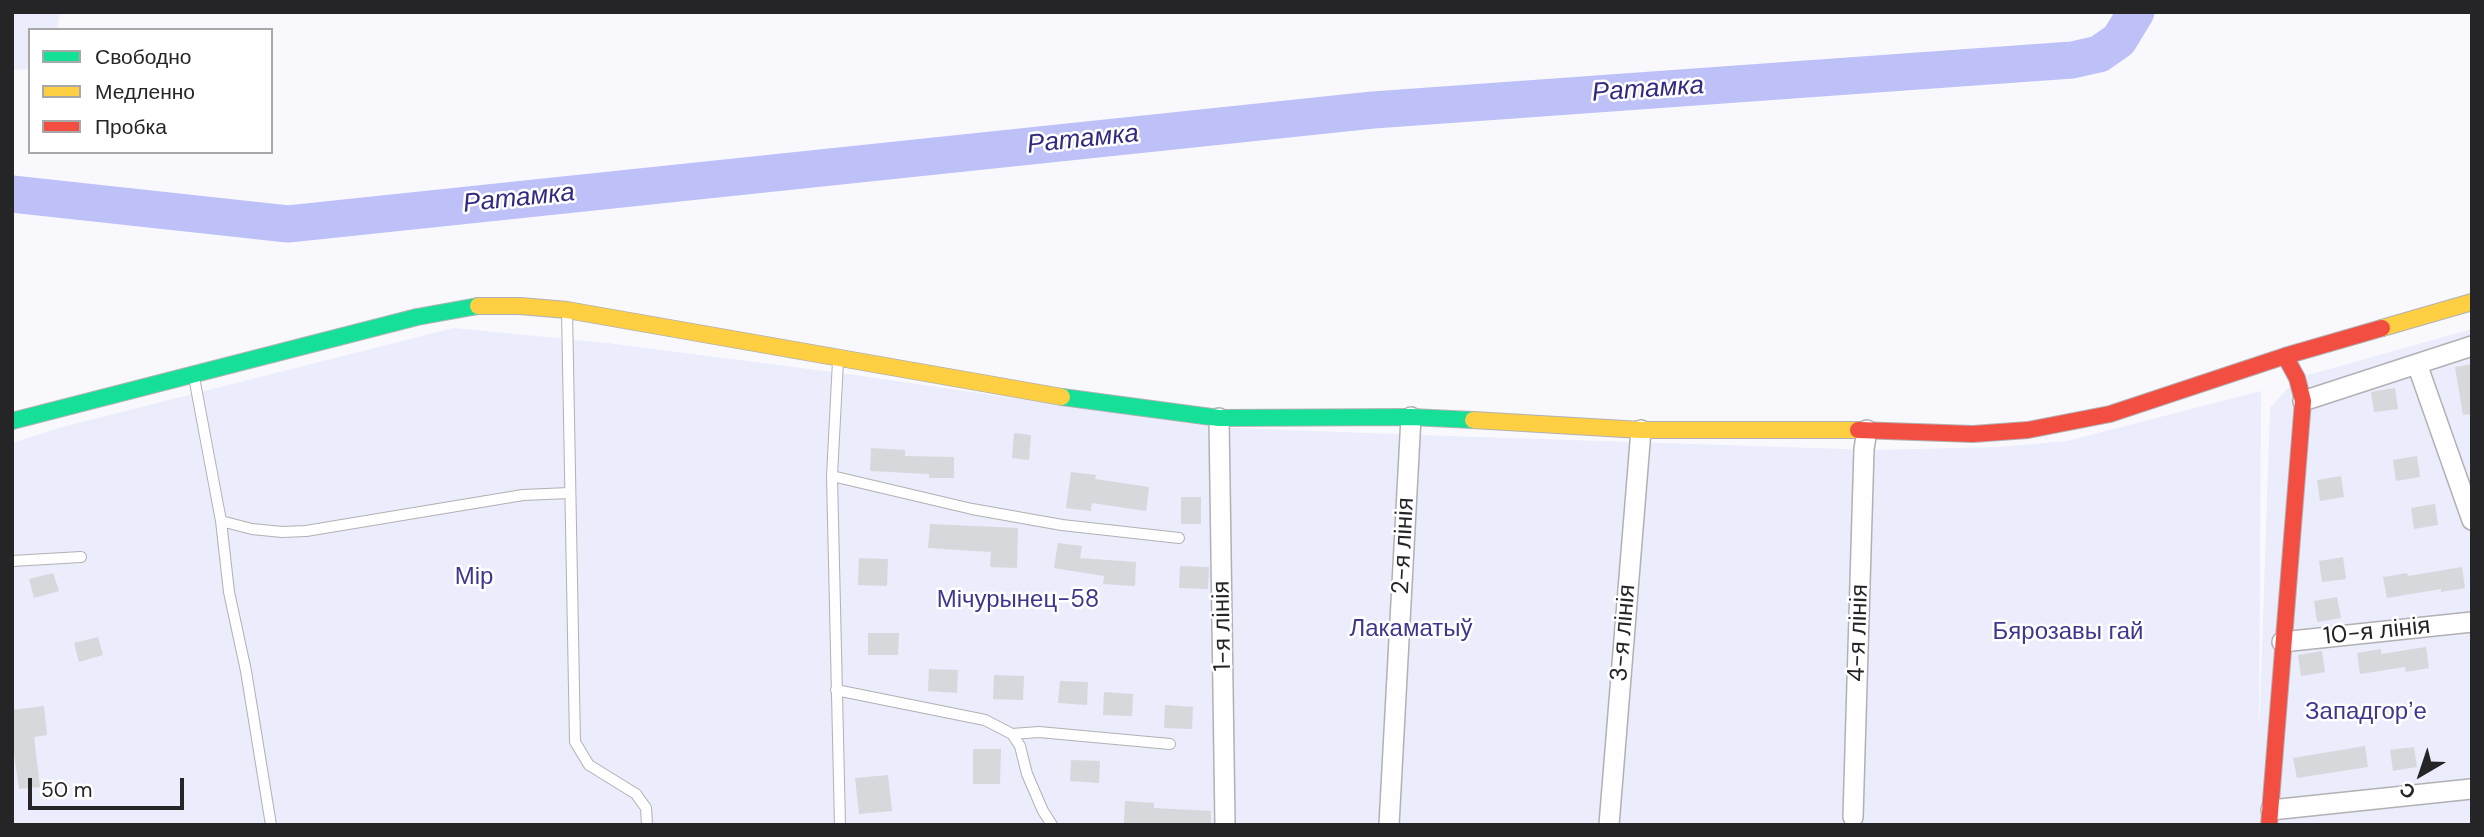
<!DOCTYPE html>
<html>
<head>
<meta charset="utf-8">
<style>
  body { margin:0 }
  #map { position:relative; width:2484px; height:837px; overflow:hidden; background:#f9f9fd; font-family:"DM Sans",sans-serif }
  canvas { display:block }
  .frame { position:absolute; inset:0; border:14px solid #252527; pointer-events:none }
  .legend { position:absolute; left:28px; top:28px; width:245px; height:126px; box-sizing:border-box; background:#fff; border:2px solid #a8a8a9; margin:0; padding:9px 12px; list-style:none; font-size:21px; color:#252527 }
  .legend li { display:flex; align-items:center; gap:14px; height:35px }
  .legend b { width:35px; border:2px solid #a8a8a9 }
  .north { position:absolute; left:2386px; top:739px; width:70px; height:70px; -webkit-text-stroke:5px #fff; paint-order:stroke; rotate:219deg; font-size:19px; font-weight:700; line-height:28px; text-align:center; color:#252527 }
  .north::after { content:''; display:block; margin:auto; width:24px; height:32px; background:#252527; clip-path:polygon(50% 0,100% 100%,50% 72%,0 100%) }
  .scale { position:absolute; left:28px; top:778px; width:156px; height:32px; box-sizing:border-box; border:4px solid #252527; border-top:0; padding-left:9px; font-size:21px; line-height:24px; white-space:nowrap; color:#252527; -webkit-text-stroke:5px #fff; paint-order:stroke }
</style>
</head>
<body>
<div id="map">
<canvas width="2484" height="837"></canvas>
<div class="frame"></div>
<ul class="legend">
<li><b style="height:9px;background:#16e098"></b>Свободно</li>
<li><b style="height:9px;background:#ffcf43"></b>Медленно</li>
<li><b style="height:9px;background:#f24e42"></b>Пробка</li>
</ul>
<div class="north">С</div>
<div class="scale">50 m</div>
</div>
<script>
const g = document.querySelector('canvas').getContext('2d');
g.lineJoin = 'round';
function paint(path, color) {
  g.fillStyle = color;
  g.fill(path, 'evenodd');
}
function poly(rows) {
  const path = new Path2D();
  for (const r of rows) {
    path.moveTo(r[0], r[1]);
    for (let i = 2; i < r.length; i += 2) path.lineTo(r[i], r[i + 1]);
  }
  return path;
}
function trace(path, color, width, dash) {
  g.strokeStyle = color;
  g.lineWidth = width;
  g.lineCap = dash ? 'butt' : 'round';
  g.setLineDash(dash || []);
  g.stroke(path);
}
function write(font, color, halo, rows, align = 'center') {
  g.font = font + ' "DM Sans",sans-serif';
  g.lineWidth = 5;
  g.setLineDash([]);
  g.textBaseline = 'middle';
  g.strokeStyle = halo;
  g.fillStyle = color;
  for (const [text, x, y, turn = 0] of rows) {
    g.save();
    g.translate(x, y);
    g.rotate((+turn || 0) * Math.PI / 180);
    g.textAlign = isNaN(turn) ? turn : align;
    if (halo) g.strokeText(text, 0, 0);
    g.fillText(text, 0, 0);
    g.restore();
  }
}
paint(poly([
  [12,12,60,12,57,30,30,30,30,69,12,70],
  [454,328,607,343,855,375,1213,427,1418,435,1875,450,1998,447,2067,441,2261,391,2259,740,2270,408,2297,378,2472,329,2472,825,12,825,12,443,62,427]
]), '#ebecfc');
trace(poly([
  [12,194,288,224,1373,110,2072,60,2099,54,2119,40,2136,12]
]), '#bec1f8', 37);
paint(poly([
  [2472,364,2472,414,2463,415,2455,367],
  [2395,388,2398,409,2374,412,2371,392],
  [1014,433,1031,435,1029,460,1012,458],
  [871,448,905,450,905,456,954,457,954,478,929,478,929,474,870,471],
  [2417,456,2420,477,2396,481,2393,460],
  [1071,472,1096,475,1095,479,1149,487,1146,511,1092,503,1091,511,1066,508],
  [2341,476,2344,497,2320,501,2317,480],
  [1181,497,1201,497,1201,524,1181,524],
  [2435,504,2438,525,2414,529,2411,508],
  [930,524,1018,528,1017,568,990,567,991,552,928,548],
  [1058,543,1082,546,1080,558,1136,562,1135,586,1103,584,1104,576,1054,568],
  [2343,557,2346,579,2322,582,2319,561],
  [859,558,888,559,887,586,858,585],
  [1180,566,1209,567,1208,589,1179,588],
  [2462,567,2465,588,2441,592,2441,589,2387,598,2383,577,2407,573,2408,576],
  [53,573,59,591,34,598,29,579],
  [2337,597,2341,618,2317,622,2314,601],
  [868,633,899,633,898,655,868,655],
  [98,637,103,655,79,662,74,643],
  [2426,647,2429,668,2406,672,2405,667,2360,674,2357,653,2381,649,2381,654],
  [2322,651,2325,672,2301,676,2298,655],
  [929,669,958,670,957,693,928,691],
  [994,675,1024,676,1023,700,993,699],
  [1060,681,1088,682,1087,705,1058,703],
  [1104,692,1133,694,1132,716,1103,715],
  [1165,705,1193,707,1192,729,1164,728],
  [44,706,47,735,34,737,40,787,19,789,12,739,12,710],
  [2365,746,2368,767,2297,778,2293,758],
  [2414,747,2417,767,2393,771,2390,750],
  [973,749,1001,749,1000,784,973,784],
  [1071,760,1100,761,1099,783,1070,781],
  [888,775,892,811,859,814,855,778],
  [1125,801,1154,803,1154,808,1211,811,1211,825,1124,823]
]), '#d7d8db');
const lane = poly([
  [567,310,575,742,589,765,636,794,646,808,647,825],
  [838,361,832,476,840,825],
  [194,377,221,521,229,592,246,671,271,825],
  [832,476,972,509,1062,525,1179,538],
  [221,521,252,529,282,532,306,531,523,495,569,493],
  [12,561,81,557],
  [836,690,985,720,1012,734,1020,746,1027,774,1043,811,1052,825],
  [1012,734,1039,732,1170,744]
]);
const street = poly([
  [2417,364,2472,520],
  [2303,401,2472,346],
  [1219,418,1225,825],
  [2282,642,2472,622],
  [2271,810,2471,789],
  [1853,817,1864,449,1867,430],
  [1389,825,1411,417],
  [1609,825,1641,430]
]);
const fast = poly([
  [1062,397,1219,418,1411,417,1473,420],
  [12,421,417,317,478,306]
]);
const slow = poly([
  [478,306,520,306,567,310,1062,397],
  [2382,328,2472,302],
  [1473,420,1641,430,1858,430]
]);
const jam = poly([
  [1858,430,1973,434,2028,430,2110,414,2285,356,2382,328],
  [2269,825,2303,401,2297,378,2285,356]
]);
trace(lane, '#b1b1b4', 12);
trace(street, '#b1b1b4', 22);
trace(fast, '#b1b1b4', 18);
trace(slow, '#b1b1b4', 18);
trace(jam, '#b1b1b4', 18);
trace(lane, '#fefeff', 10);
trace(street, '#fefeff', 19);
trace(fast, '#16e098', 16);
trace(slow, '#ffcf43', 16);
trace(jam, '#f24e42', 16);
write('24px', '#252527', '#fff', [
  ["2-я лінія",1404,546,-87],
  ["1-я лінія",1223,626,-91],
  ["10-я лінія",2377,632,-6],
  ["3-я лінія",1624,633,-85],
  ["4-я лінія",1859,633,-88]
]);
write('24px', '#3d378f', '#fff', [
  ["Мір",474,578],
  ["Мічурынец-58",1018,601],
  ["Лакаматыў",1411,630],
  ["Бярозавы гай",2068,633],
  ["Западгорʼе",2366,713]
]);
write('italic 26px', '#322a81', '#fff', [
  ["Ратамка",1648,90,-4],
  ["Ратамка",1083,140,-6],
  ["Ратамка",519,199,-6]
]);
</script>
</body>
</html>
